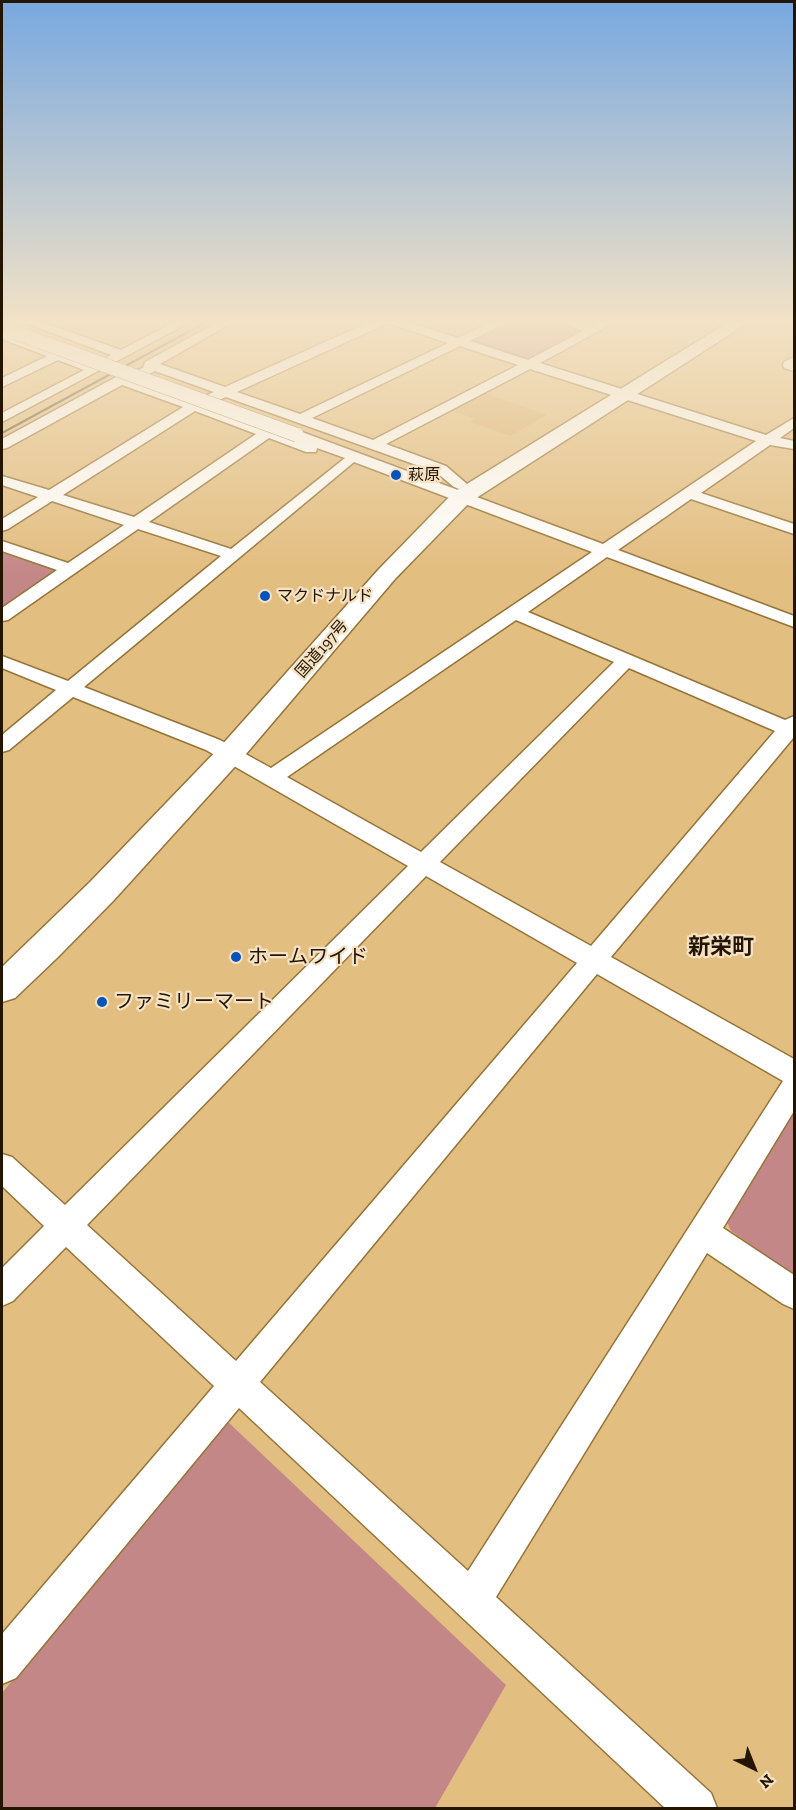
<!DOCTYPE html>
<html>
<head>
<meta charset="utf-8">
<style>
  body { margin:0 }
  #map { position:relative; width:796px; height:1810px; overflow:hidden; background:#e3be81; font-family:"Zilla Slab",serif }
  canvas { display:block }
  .frame { position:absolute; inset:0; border:3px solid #231500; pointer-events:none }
  .north { position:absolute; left:724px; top:1738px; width:60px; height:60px; -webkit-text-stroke:4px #f5e2c4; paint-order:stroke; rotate:137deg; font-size:16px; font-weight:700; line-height:24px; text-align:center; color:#231500 }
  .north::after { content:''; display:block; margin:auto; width:21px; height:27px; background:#231500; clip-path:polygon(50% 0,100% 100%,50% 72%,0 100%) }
</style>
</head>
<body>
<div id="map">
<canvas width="796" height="1810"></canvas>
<div class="frame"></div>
<div class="north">N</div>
</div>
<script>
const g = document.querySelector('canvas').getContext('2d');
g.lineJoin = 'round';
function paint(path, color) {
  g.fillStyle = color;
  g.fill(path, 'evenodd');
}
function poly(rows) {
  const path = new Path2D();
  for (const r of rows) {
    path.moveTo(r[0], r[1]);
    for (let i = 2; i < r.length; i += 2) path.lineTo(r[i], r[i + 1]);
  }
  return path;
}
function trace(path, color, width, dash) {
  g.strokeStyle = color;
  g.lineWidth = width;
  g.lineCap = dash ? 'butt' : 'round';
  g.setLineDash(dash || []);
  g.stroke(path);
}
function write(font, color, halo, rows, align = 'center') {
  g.font = font + ' "Zilla Slab","Noto Sans JP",serif';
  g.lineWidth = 4.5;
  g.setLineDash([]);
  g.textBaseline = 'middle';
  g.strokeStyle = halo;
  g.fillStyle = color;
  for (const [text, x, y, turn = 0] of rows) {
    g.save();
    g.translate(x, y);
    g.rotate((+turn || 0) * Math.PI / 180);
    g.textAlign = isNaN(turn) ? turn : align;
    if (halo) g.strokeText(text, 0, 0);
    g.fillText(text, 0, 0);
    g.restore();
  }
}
paint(poly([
  [482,392,547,415,510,436,470,422,475,419,450,410]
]), '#dcb26e');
paint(poly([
  [514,320,556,320,585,330,532,358,525,359,471,342],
  [2,549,62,570,2,611],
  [794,1107,794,1275,731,1231,726,1220],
  [227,1421,506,1685,435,1808,2,1808,2,1693]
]), '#c38787');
const minor = poly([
  [18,320,36,320,121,350,178,320,194,320,2,422,2,413,84,370,58,360,2,387,2,378,47,356,2,339,2,331,94,365,111,355,18,320],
  [222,320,237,320,160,364,225,387,374,320,403,320,458,338,495,320,511,320,470,341,528,360,583,331,556,320,576,320,593,326,603,320,619,320,540,363,766,435,794,418,794,428,780,438,794,441,794,449,770,445,701,493,794,524,794,534,691,499,618,550,794,616,794,627,607,557,528,612,785,720,794,716,794,737,611,957,794,1059,794,1111,723,1228,794,1275,794,1309,783,1304,707,1253,496,1597,711,1793,717,1808,665,1808,239,1408,16,1678,2,1684,2,1634,214,1386,66,1247,13,1301,2,1306,2,1268,44,1226,2,1186,2,1154,12,1157,65,1205,408,866,206,750,73,697,9,750,2,752,2,735,56,690,2,668,2,656,68,681,221,556,138,529,8,620,2,621,2,608,57,570,2,551,2,541,68,563,124,525,52,501,8,529,2,531,2,519,38,497,2,485,2,476,49,490,183,407,122,385,7,448,2,449,2,439,116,377,143,368,145,362,222,320],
  [388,323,448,343,300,414,237,392,388,323],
  [460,346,518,365,373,440,312,418,460,346],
  [530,369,756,441,603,544,302,432,292,432,291,437,205,406,226,397,436,472,454,487,459,489,467,484,446,466,386,444,530,369],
  [155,371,214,392,193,401,136,381,155,371],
  [195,411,256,434,134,517,63,495,195,411],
  [269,438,306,452,316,452,317,448,345,458,231,549,149,522,269,438],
  [354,462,592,552,271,768,220,740,84,687,354,462],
  [516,620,614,662,421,852,287,777,516,620],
  [629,668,775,731,591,946,440,862,629,668],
  [426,876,577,963,236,1361,87,1225,426,876],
  [597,974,783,1081,468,1571,260,1382,597,974],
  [794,357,794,371,784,368,783,365,784,362,794,357]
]);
const highway = poly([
  [732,320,752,320,470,502,395,579,240,761,114,900,58,957,15,998,2,1002,2,967,90,882,220,747,379,569,454,492,732,320]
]);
trace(minor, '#967337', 3);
trace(highway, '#967337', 3);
paint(minor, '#fff');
paint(highway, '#fff');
trace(poly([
  [2,433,210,320]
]), '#5f4a29', 2);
const minorBridge = poly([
  [11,331,297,435]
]);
trace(minorBridge, '#967337', 15, []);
trace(minorBridge, '#fff', 14);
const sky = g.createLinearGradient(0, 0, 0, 574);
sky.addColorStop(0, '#78a8e0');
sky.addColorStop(0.56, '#f2e2c6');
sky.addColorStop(1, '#f2e2c600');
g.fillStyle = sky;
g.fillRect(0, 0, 796, 574);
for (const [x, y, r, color] of [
  [396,475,6,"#0553bd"],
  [265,596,6,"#0553bd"],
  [236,957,6,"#0553bd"],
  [102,1002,6,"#0553bd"]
]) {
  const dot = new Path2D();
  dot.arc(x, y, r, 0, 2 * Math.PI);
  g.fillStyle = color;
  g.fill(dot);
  trace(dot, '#f5e2c4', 2);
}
write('16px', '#231500', '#f5e2c4', [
  ["萩原",408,475],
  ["マクドナルド",277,596]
], 'left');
write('16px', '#231500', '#f5e2c4', [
  ["国道197号",322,649,-49]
]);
write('20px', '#231500', '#f5e2c4', [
  ["ホームワイド",248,957],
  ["ファミリーマート",114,1002]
], 'left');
write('bold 22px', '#231500', '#f5e2c4', [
  ["新栄町",721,948]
]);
</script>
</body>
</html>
